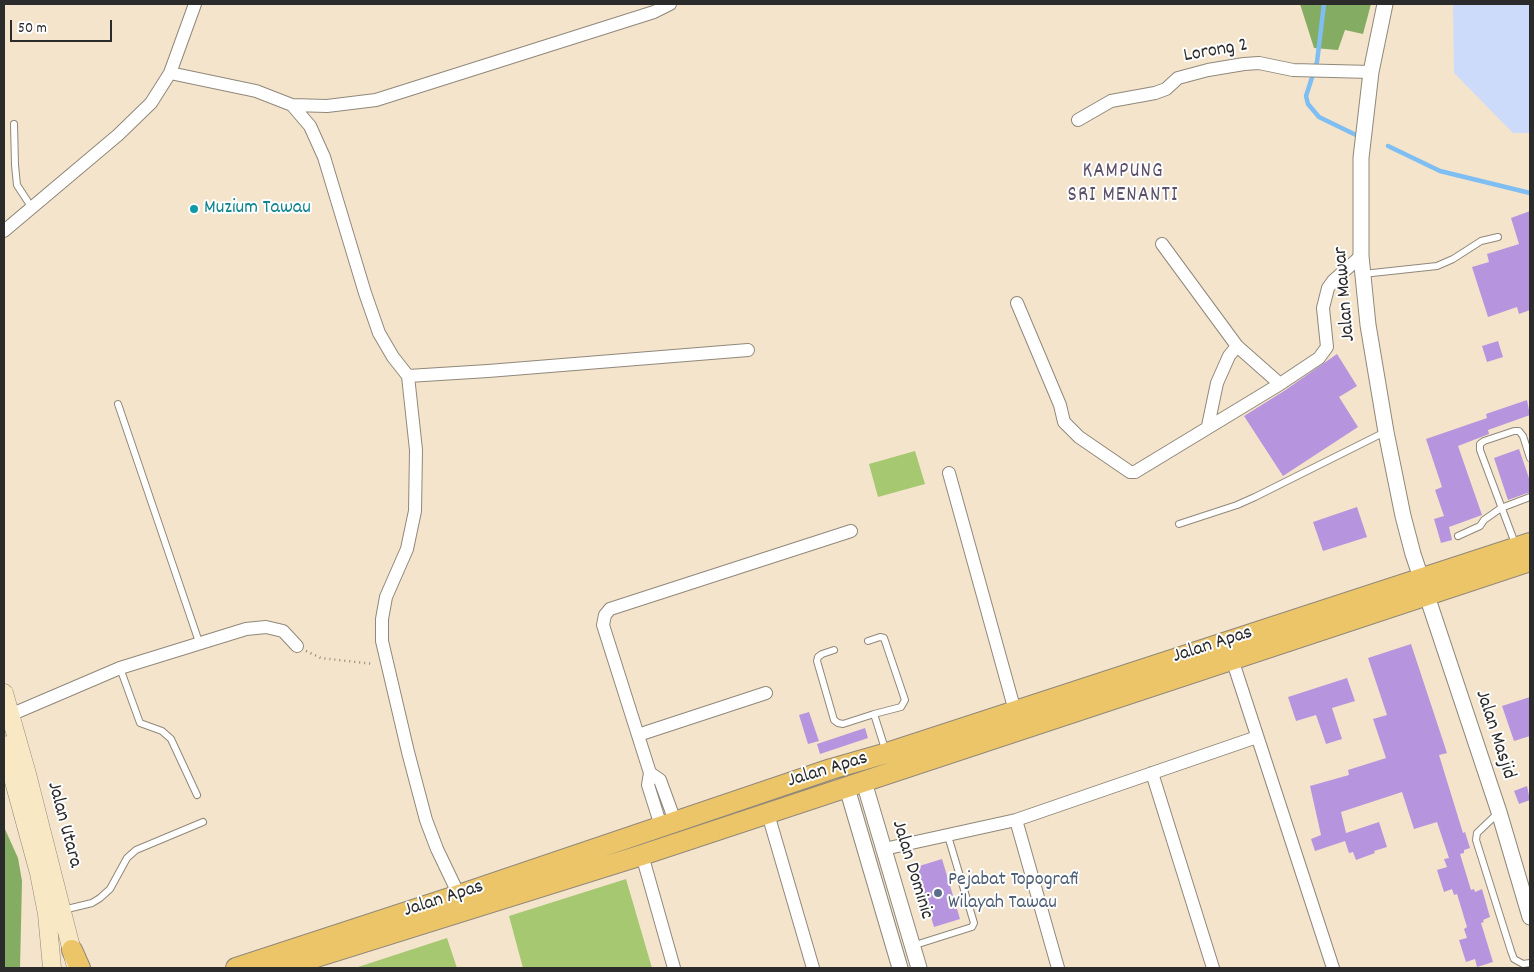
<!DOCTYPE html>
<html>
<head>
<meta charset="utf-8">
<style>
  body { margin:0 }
  #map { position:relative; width:1534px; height:972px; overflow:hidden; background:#f4e4cb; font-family:Dekko,sans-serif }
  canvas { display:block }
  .frame { position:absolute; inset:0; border:5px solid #2b2b2b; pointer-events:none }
  .scale { position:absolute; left:10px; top:20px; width:102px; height:22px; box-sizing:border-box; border:2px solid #2b2b2b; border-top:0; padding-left:6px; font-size:15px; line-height:18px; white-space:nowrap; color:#2b2b2b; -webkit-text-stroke:4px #fff; paint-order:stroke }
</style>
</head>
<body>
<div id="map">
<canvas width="1534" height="972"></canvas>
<div class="frame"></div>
<div class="scale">50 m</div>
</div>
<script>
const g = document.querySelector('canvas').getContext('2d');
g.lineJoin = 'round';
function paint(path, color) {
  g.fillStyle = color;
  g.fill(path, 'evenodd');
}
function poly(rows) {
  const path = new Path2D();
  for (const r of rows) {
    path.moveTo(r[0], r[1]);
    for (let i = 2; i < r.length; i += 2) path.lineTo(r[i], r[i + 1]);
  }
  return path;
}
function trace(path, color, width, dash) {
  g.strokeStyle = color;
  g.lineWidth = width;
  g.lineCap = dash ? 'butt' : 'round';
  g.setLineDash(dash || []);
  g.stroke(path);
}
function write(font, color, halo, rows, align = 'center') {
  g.font = font + ' Dekko,sans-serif';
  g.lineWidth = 4;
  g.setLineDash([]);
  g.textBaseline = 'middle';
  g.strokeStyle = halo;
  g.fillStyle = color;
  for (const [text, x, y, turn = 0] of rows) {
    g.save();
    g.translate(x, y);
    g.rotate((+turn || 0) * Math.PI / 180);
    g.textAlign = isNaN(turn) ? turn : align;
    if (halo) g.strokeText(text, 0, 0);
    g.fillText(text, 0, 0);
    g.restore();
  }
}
paint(poly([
  [1453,4,1530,4,1530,133,1513,133,1454,73]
]), '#cddbfa');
paint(poly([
  [915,451,925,484,878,497,869,464],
  [626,879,652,968,523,968,509,916],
  [447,938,457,968,355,968]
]), '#a5c871');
paint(poly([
  [1300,4,1371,4,1363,34,1345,30,1338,50,1314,48],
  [4,827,18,858,22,881,20,968,4,968]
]), '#84ac63');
trace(poly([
  [1324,4,1317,62,1306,96,1308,104,1319,117,1356,135],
  [1388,146,1440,171,1530,193]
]), '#7ebef3', 4.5);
paint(poly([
  [1530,211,1530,270,1529,271,1530,310,1519,314,1517,307,1488,317,1472,267,1489,262,1487,254,1519,244,1511,218],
  [1498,341,1503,357,1487,362,1482,346],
  [1337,354,1357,386,1339,397,1358,427,1283,476,1244,416,1284,391],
  [1527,400,1530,415,1488,430,1489,434,1458,446,1482,515,1449,527,1452,540,1441,543,1434,519,1444,516,1435,490,1442,487,1426,439,1487,418,1486,414],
  [1519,449,1530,481,1530,492,1508,500,1494,458],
  [1357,507,1367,537,1323,551,1313,522],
  [1411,644,1447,753,1439,755,1463,833,1465,832,1470,848,1464,850,1464,853,1460,854,1471,890,1474,889,1475,892,1482,889,1490,917,1483,920,1484,922,1481,923,1493,962,1477,967,1475,959,1466,962,1459,940,1467,938,1464,929,1467,927,1457,894,1454,895,1452,889,1444,892,1437,870,1447,867,1444,859,1449,858,1437,822,1414,829,1402,792,1341,812,1346,833,1379,822,1387,847,1374,851,1375,853,1356,860,1353,852,1349,853,1345,841,1315,851,1311,839,1321,835,1310,786,1349,775,1348,770,1386,758,1373,719,1387,715,1368,658],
  [1347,678,1355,701,1332,708,1342,739,1326,744,1316,715,1296,721,1288,697],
  [1530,697,1530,736,1514,741,1502,706],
  [809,712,819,741,808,744,799,715],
  [865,728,868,738,820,754,817,744],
  [1527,786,1530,800,1519,804,1514,791],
  [942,859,960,919,934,927,916,867]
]), '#b695de');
const service = poly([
  [14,124,15,165,17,185,32,208],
  [1363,274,1437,266,1453,259,1481,241,1498,237],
  [118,404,199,642],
  [1179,524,1237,505,1255,497,1385,432],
  [1458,536,1480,526,1484,520,1501,508,1530,497],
  [1516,546,1480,450,1480,444,1484,441,1514,431,1519,431,1523,436,1530,458],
  [868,641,880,637,884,638,905,700,901,707,874,714],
  [834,650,822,654,818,657,817,661,834,720,838,723,843,724,874,714,886,752],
  [120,668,140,723,162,731,171,739,197,795],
  [1498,813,1477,833,1476,840,1511,951,1514,959,1523,964,1530,963],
  [63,910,92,903,100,898,110,889,127,858,136,850,203,822],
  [912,946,972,927,974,923,948,836]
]);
const minor = poly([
  [170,73,256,91,292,105,310,126,324,157,365,293,379,333,393,357,408,376,416,450,415,511,407,549,386,597,382,619,382,641,408,752,426,820,437,849,459,895],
  [292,105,327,106,376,100,654,12,670,4],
  [1078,120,1111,101,1155,93,1166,89,1178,78,1208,70,1244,64,1259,63,1293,70,1371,72],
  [4,231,118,135,151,103,170,73,195,4],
  [1162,244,1237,346,1280,384],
  [1017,303,1060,405,1064,422,1079,437,1130,472,1135,472,1280,384,1319,358,1327,347,1323,308,1328,288,1333,281,1361,256],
  [408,376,488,371,748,350],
  [1208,426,1217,383,1229,356,1237,346],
  [949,473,1015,711],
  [1232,659,1333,968],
  [10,715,120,668,246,629,266,627,283,631,297,646],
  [638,735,766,693],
  [650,773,660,780,675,821],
  [1152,773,1213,968],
  [768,814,813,968],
  [1016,820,1058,968],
  [661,826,648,785,650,773,603,625,605,615,610,609,851,531],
  [884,849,1016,820,1257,737],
  [642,855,674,968]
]);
const tertiary = poly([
  [1385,4,1371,72,1361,158,1361,256,1368,325,1386,432,1403,516,1413,554,1499,812,1530,917],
  [864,782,919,968],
  [847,788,900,968]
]);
const secondary = poly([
  [4,693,27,774,75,963],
  [4,745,39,873,47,914,52,968]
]);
const trunk = poly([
  [72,950,80,968],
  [236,968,459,895,831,769,887,753,1530,543],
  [281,968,642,855,1530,561]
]);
trace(service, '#90887b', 8);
trace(minor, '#90887b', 14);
trace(tertiary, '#90887b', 17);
trace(secondary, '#90887b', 19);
trace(trunk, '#90887b', 22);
trace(poly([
  [306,651,321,658,374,664]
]), '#90887b', 2.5, [1, 4]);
trace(service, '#fff', 6);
trace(minor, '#fff', 12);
trace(tertiary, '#fff', 15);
trace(secondary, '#f8e8c3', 18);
trace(trunk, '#edc569', 20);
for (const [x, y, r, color] of [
  [194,209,5,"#0f9aa8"],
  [938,893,5,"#5c6f8a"]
]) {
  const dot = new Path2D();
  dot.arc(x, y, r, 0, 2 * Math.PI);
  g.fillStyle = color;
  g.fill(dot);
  trace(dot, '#fff', 2);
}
write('20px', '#2b2b2b', '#fff', [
  ["Lorong 2",1216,52,-10],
  ["Jalan Mawar",1346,294,-95],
  ["Jalan Apas",1213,646,-18],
  ["Jalan Masjid",1494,735,72],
  ["Jalan Apas",828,771,-17],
  ["Jalan Utara",63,825,75],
  ["Jalan Dominic",911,870,73],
  ["Jalan Apas",444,900,-18]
]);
write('20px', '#0d838f', '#fff', [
  ["Muzium Tawau",204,209]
], 'left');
write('20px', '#4e5e75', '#fff', [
  ["Pejabat Topografi",948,881],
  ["Wilayah Tawau",948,904]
], 'left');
g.letterSpacing = '1px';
write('21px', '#5c506a', '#fff', [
  ["KAMPUNG",1123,173],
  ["SRI MENANTI",1123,197]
]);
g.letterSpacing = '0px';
</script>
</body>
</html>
